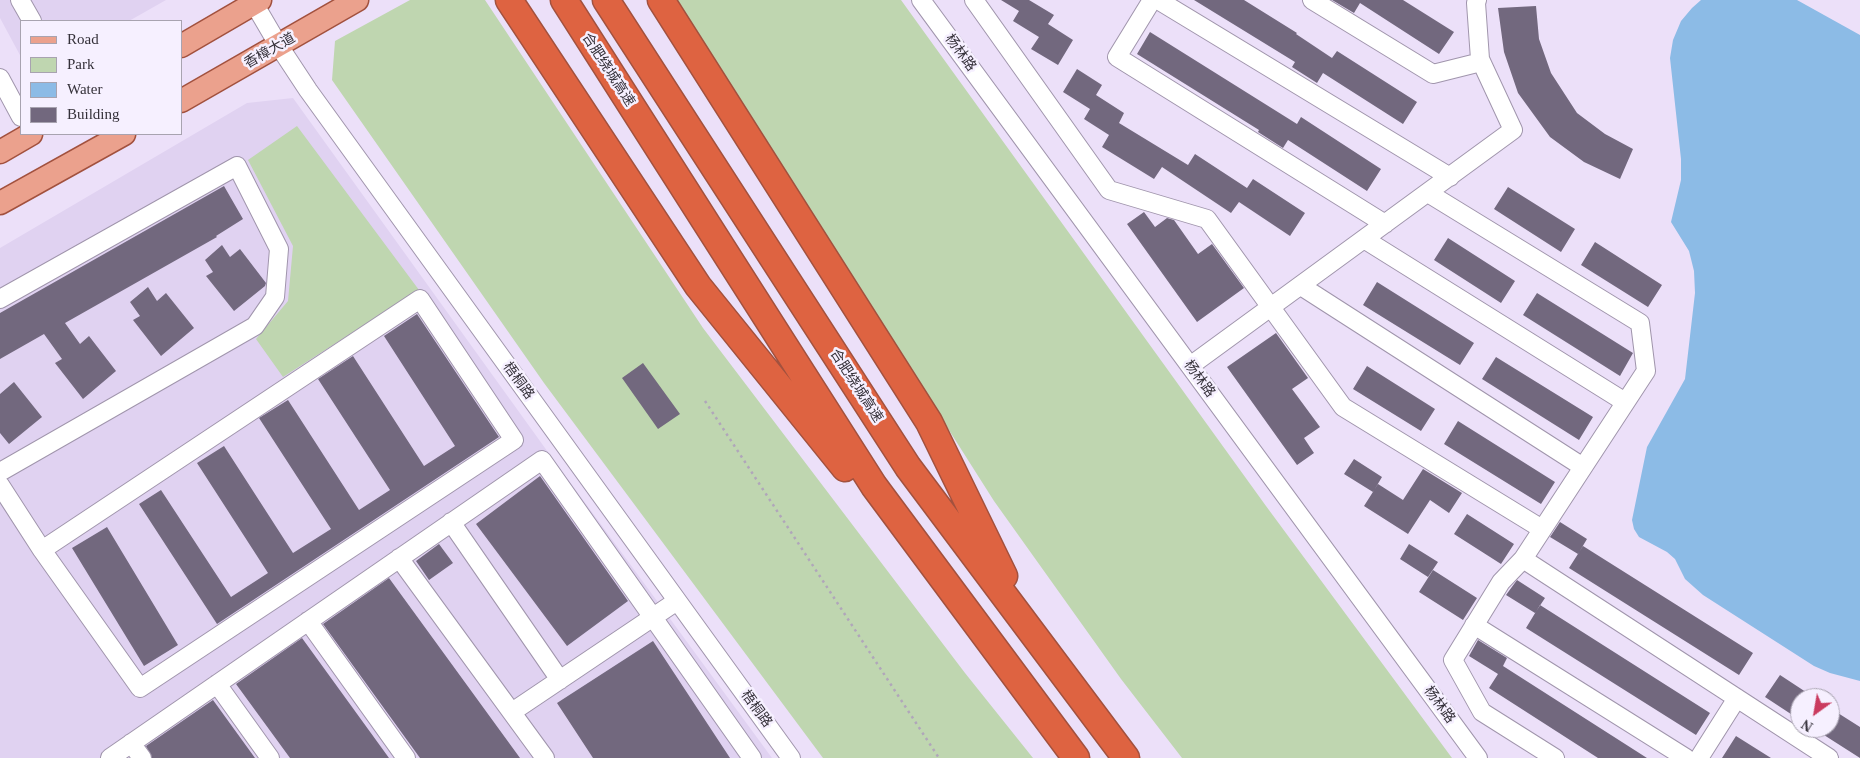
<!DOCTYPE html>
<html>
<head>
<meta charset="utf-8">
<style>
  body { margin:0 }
  #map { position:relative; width:1860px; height:758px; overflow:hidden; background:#ece0f9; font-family:"Times New Roman",serif }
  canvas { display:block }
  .legend { position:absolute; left:20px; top:20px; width:162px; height:115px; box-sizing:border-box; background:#f6f0ff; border:1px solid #a8a3b0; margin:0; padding:6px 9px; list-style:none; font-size:15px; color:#343039 }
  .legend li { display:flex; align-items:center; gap:10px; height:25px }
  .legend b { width:25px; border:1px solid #a8a3b0 }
  .north { position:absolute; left:1790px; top:688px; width:50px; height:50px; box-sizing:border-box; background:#f6f0ff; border:1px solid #a8a3b0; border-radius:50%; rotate:212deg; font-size:14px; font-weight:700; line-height:20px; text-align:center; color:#343039 }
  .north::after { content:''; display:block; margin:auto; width:18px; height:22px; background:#ca3b5f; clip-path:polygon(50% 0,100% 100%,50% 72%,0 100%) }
</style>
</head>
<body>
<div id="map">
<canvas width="1860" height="758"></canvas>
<ul class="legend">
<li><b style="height:6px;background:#eba18d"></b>Road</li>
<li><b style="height:14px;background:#bfd6b0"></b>Park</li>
<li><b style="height:14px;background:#8cbbe6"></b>Water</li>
<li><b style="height:14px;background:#72687e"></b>Building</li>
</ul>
<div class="north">N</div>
</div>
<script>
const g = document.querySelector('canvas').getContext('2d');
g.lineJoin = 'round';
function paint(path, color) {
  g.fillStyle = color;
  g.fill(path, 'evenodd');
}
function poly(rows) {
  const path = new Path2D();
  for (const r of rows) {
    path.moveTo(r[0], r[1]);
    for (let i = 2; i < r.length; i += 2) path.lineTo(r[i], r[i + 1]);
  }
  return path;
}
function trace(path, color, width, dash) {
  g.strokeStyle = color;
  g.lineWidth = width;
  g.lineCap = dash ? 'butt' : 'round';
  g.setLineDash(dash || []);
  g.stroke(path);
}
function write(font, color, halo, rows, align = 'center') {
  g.font = font + ' "Times New Roman","Noto Sans SC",serif';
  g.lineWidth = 5;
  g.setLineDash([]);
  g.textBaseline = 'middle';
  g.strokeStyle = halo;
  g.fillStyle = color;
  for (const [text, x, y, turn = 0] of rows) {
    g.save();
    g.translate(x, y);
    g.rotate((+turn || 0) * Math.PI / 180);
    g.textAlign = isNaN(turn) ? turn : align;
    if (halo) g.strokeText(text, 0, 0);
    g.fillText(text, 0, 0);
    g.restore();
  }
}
paint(poly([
  [0,0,166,0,129,21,21,21,21,57,0,18],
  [293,98,545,448,772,758,0,758,0,248,247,103]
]), '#e0d2f1');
paint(poly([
  [410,0,485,0,703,328,965,673,1033,758,823,758,544,383,332,80,335,41],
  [676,0,901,0,1266,506,1452,758,1182,758,1121,679,994,501],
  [297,126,419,290,283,377,256,339,288,301,293,246,248,160]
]), '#bfd6b0');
paint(poly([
  [1701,0,1797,0,1860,35,1860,681,1830,673,1814,666,1703,595,1685,579,1675,559,1667,552,1639,537,1634,529,1632,520,1647,447,1685,379,1695,293,1694,271,1689,251,1671,222,1681,180,1681,159,1670,58,1673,40,1681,21,1692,8]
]), '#8cbbe6');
paint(poly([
  [1001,0,1029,0,1054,15,1048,24,1073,40,1058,65,1031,49,1039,37,1013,21,1019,11],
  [1194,0,1244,0,1297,33,1296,34,1332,58,1337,51,1417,102,1403,124,1323,73,1317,83,1292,67,1295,62],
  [1332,0,1403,0,1454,32,1439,54,1360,3,1354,13],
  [1536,6,1539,39,1551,73,1577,113,1605,134,1633,149,1620,179,1584,162,1550,137,1518,93,1504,52,1498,8],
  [1150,32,1297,124,1301,117,1381,169,1367,191,1288,140,1283,148,1258,132,1259,130,1137,54],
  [1077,69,1102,85,1096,95,1124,113,1119,123,1188,165,1195,154,1247,188,1253,179,1305,213,1290,236,1239,202,1231,213,1162,167,1154,179,1102,147,1109,135,1084,119,1090,109,1063,92],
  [224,186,243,219,216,236,217,237,65,323,80,344,89,336,116,371,83,399,55,363,62,359,44,334,0,359,0,313],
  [1508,187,1575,229,1561,252,1494,209],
  [1144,212,1155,227,1167,218,1174,220,1198,254,1212,244,1244,288,1197,322,1127,224],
  [1448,238,1515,281,1501,303,1434,260],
  [1595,242,1662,285,1648,307,1581,265],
  [222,245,230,257,240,249,266,283,265,286,234,311,206,276,213,272,205,260],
  [1377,282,1474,343,1460,365,1363,305],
  [148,287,157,301,166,293,194,328,161,356,133,320,140,316,130,302],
  [1537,293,1633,353,1620,376,1523,315],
  [417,314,499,437,217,624,139,504,161,490,231,597,268,573,197,463,224,446,293,553,331,529,259,418,288,400,359,510,390,490,318,379,353,356,424,466,455,446,384,336],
  [1276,333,1308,378,1292,389,1320,427,1304,438,1314,453,1297,465,1227,367],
  [1496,357,1593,417,1579,440,1482,379],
  [643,363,680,414,658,429,622,378],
  [1367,366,1435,409,1421,431,1353,389],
  [14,382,42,417,9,444,0,433,0,394],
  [1458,421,1555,482,1541,504,1444,444],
  [1354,459,1382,477,1373,492,1344,474],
  [1423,469,1462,493,1449,513,1430,500,1408,534,1364,506,1378,484,1403,500],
  [540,476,628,601,567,646,476,524],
  [1467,514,1514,544,1501,564,1454,534],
  [1560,522,1587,539,1578,554,1550,537],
  [107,527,178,645,144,666,72,548],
  [439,544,453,563,429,580,416,561],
  [1409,544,1438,562,1428,577,1400,559],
  [1583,546,1753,653,1739,675,1569,568],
  [1433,570,1477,598,1463,620,1419,592],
  [389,578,520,758,420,758,323,624],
  [1517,580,1545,598,1535,613,1506,595],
  [1540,605,1710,713,1696,735,1526,628],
  [302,638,389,758,290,758,236,684],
  [1478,640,1507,658,1503,666,1647,758,1598,758,1489,688,1498,674,1469,656],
  [653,641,730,758,593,758,557,703],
  [1780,675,1815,698,1800,698,1800,720,1765,697],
  [213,700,255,758,152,758,146,746],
  [1830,708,1860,727,1860,758,1813,728,1830,728],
  [1736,736,1771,758,1722,758]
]), '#72687e');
const minor = poly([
  [20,0,32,21],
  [252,0,279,46,308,90,791,758],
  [921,0,1478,758],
  [974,0,1109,190,1207,219,1343,407,1542,529],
  [1152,0,1117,57,1385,224],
  [1158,0,1450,177],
  [1312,0,1433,74,1481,62],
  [0,78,21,117],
  [1428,193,1640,323,1646,371,1523,559,1829,758],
  [1364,239,1625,402],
  [1301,286,1583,467],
  [0,299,237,166,279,249,275,297,255,326,0,472],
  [1190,366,1513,130,1480,59,1476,3,1477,0],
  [0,485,42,550,140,688,514,440,420,299,42,550],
  [451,522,560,680],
  [399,558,545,758],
  [1523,559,1501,582,1453,660,1482,712,1555,758],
  [308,621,406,758],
  [1474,625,1686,758],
  [217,684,270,758],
  [512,712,677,601],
  [131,743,142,758],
  [110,758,542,460,752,758],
  [1699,758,1737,698]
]);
const major = poly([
  [181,46,260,0],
  [181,101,357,0],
  [0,152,31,134],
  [0,203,124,134]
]);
const highway = poly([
  [509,0,698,286,845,468],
  [564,0,874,486,1076,758],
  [606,0,908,467,1126,758],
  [661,0,929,422,1004,576]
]);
trace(minor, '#a095ac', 20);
trace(major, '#a2513e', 25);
trace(highway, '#a2513e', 29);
trace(poly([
  [705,401,939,758]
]), '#b0a6ba', 2.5, [2.5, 4]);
trace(minor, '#fff', 18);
trace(major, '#eba18d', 22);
trace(highway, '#de6341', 26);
write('14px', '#343039', '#f6f0ff', [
  ["香樟大道",270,51,-30],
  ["杨林路",960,53,54],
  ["合肥绕城高速",608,70,57],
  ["杨林路",1199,379,54],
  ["梧桐路",518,381,54],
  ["合肥绕城高速",856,386,57],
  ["杨林路",1439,705,54],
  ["梧桐路",756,709,54]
]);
</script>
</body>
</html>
